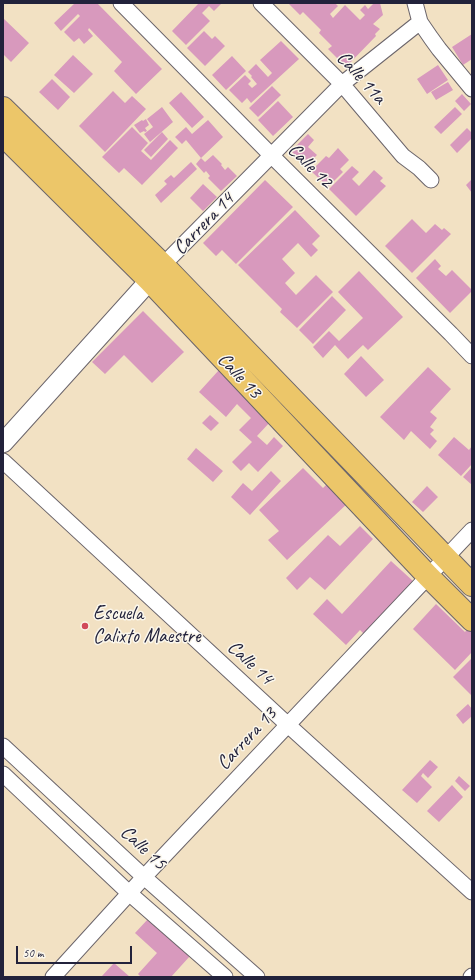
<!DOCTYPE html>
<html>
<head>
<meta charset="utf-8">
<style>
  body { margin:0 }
  #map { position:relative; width:475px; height:980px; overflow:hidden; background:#f2e1c3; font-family:Caveat,sans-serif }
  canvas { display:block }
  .frame { position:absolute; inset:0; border:4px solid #22223b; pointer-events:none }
  .scale { position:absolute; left:16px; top:946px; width:116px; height:18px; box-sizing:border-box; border:2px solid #22223b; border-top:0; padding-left:5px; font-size:12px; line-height:14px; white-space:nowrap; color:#22223b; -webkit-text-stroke:3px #fbf7ec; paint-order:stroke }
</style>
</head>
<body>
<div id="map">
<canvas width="475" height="980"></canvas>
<div class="frame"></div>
<div class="scale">50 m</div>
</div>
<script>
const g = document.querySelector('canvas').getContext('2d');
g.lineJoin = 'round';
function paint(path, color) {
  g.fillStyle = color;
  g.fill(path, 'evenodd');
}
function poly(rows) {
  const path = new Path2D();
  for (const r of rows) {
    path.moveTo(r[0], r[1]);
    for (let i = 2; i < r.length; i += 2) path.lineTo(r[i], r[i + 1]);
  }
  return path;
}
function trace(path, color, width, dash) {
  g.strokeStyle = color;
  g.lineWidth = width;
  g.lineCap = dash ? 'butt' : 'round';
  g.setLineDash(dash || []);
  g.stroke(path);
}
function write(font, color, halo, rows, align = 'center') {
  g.font = font + ' Caveat,sans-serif';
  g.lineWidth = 3;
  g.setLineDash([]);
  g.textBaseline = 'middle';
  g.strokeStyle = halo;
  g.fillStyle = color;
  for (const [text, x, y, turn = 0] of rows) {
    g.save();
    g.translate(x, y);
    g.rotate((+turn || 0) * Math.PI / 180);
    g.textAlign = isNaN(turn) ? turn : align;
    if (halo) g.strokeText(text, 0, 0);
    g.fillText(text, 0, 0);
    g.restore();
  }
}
paint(poly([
  [75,3,97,3,162,69,136,94,114,71,122,62,89,28,88,30,93,36,84,44,79,38,74,42,64,32,80,16,78,14,61,31,54,23],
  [199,3,222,3,214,11,209,6,202,13,210,21,186,45,172,31],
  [288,3,335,3,338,6,330,14,333,18,345,5,360,20,365,15,360,10,365,5,368,9,374,3,380,3,383,15,373,24,380,29,375,34,376,36,346,67,328,49,332,46,319,33,321,30,303,12,300,15],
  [3,18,29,43,11,62,3,54],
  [204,31,212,39,215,36,225,46,205,66,187,48],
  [472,34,472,59,463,65,452,47],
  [281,41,299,59,251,103,247,98,242,103,229,90,245,75,251,81,248,84,252,88,257,84,251,77,252,76,248,72,256,64,268,77,272,73,260,60],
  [73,55,93,74,74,93,54,75],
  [232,56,246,71,226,90,212,75],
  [438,65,448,80,427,94,417,79],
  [52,79,70,97,58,110,39,92],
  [448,82,453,90,436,100,431,92],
  [272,86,281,95,258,117,249,108],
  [113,91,125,103,132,96,146,109,105,152,79,126],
  [181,92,204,117,192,128,169,103],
  [462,94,471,104,464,111,455,101],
  [278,101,293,117,273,136,258,120],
  [162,107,173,122,150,142,144,134,153,127,147,119],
  [455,107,462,114,441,134,434,127],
  [146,119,149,125,145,128,147,131,145,132,144,131,140,133,134,125,142,120,143,121],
  [208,120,223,137,201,158,186,140,182,144,175,137,186,127,192,134],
  [132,127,148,143,141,151,151,160,170,140,178,148,142,185,124,168,119,173,102,157],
  [467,128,472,133,472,138,457,153,450,145],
  [162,132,168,139,151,157,144,150],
  [308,134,314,140,308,147,317,155,306,166,291,151],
  [338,148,349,160,340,169,343,172,328,187,311,171,326,156,329,158],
  [213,155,222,164,221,165,225,170,228,167,237,176,221,191,208,178,210,176,206,171,204,173,196,164,201,158,205,162],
  [191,162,197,169,161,203,155,195,167,184,164,181,171,175,174,178],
  [352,166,359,172,352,179,359,186,374,170,383,178,380,181,386,186,356,216,329,189],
  [472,179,472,193,466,185],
  [265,180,293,207,236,264,222,250,216,256,203,243],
  [203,184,217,197,203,211,190,198],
  [295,210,320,236,312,244,318,250,311,257,298,243,282,259,295,273,285,283,296,295,316,275,333,292,297,328,280,312,282,309,238,265],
  [412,219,426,233,435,224,442,230,444,228,451,234,412,273,385,246],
  [435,259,441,266,438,269,446,276,452,270,472,290,472,291,450,313,416,278],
  [359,271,403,317,368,350,363,345,348,359,335,345,323,358,313,347,329,331,339,341,363,318,338,292],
  [332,296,346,310,313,344,299,330],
  [143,311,184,352,152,383,124,355,105,374,92,362],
  [361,356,384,380,366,397,344,374],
  [428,367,451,389,430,412,437,418,430,427,434,430,430,434,437,441,430,449,411,431,404,440,380,417],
  [219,370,271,421,257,436,267,445,274,437,283,446,258,472,249,463,241,471,232,462,252,442,239,430,251,418,237,404,226,417,199,392],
  [210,415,219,423,211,431,202,423],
  [454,437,469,450,472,446,472,464,461,476,438,455],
  [196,448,223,471,213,482,187,459],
  [472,467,472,485,463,477],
  [303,468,323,488,330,481,349,502,287,560,268,540,279,531,259,510],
  [271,471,281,481,250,515,231,497,243,483,252,491],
  [427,486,438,497,423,512,412,502],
  [360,526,373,539,325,590,310,577,297,590,286,578,328,535,340,546],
  [391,561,413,581,364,634,360,630,346,645,313,614,327,599,342,614],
  [436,604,465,632,471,625,472,626,472,652,455,670,413,629],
  [472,658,472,696,453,677],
  [468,704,472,709,472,716,463,724,456,715],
  [430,760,438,767,428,778,423,773,421,776,432,787,417,803,402,790],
  [459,776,470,786,465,791,455,781],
  [452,785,463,797,439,822,427,811],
  [148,919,190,956,171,977,141,977,138,974,157,953,135,933],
  [114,963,130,977,103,977,102,976]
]), '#d899bd');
const minor = poly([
  [121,3,271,155,451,334,472,356],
  [261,3,342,84,403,156,419,168,431,180],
  [415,3,420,22,431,38,439,49,472,89],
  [163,265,342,84,420,22],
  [3,461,288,725,472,892],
  [3,746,144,877,257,977],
  [3,774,129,893,225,977],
  [53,977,144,877,472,530],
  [471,977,472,976]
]);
const tertiary = poly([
  [3,443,159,270]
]);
const trunk = poly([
  [3,108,163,265,472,585],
  [3,135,150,281,428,576,472,620]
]);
trace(minor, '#6b656b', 17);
trace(tertiary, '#6b656b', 21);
trace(trunk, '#6b656b', 24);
trace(minor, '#fff', 15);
trace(tertiary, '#fff', 19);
trace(trunk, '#ecc669', 22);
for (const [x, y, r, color] of [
  [85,626,4,"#d1495b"]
]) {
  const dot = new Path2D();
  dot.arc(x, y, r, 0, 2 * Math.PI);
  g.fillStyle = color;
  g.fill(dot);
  trace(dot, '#fbf7ec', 1.5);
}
write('20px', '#22223b', '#fbf7ec', [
  ["Calle 11a",361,78,48],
  ["Calle 12",310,166,45],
  ["Carrera 14",204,224,-46],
  ["Calle 13",239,376,47],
  ["Calle 14",250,663,43],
  ["Carrera 13",247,739,-47],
  ["Calle 15",143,848,43]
]);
write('20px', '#22223b', '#fbf7ec', [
  ["Escuela",93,614],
  ["Calixto Maestre",93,637]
], 'left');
</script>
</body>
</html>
